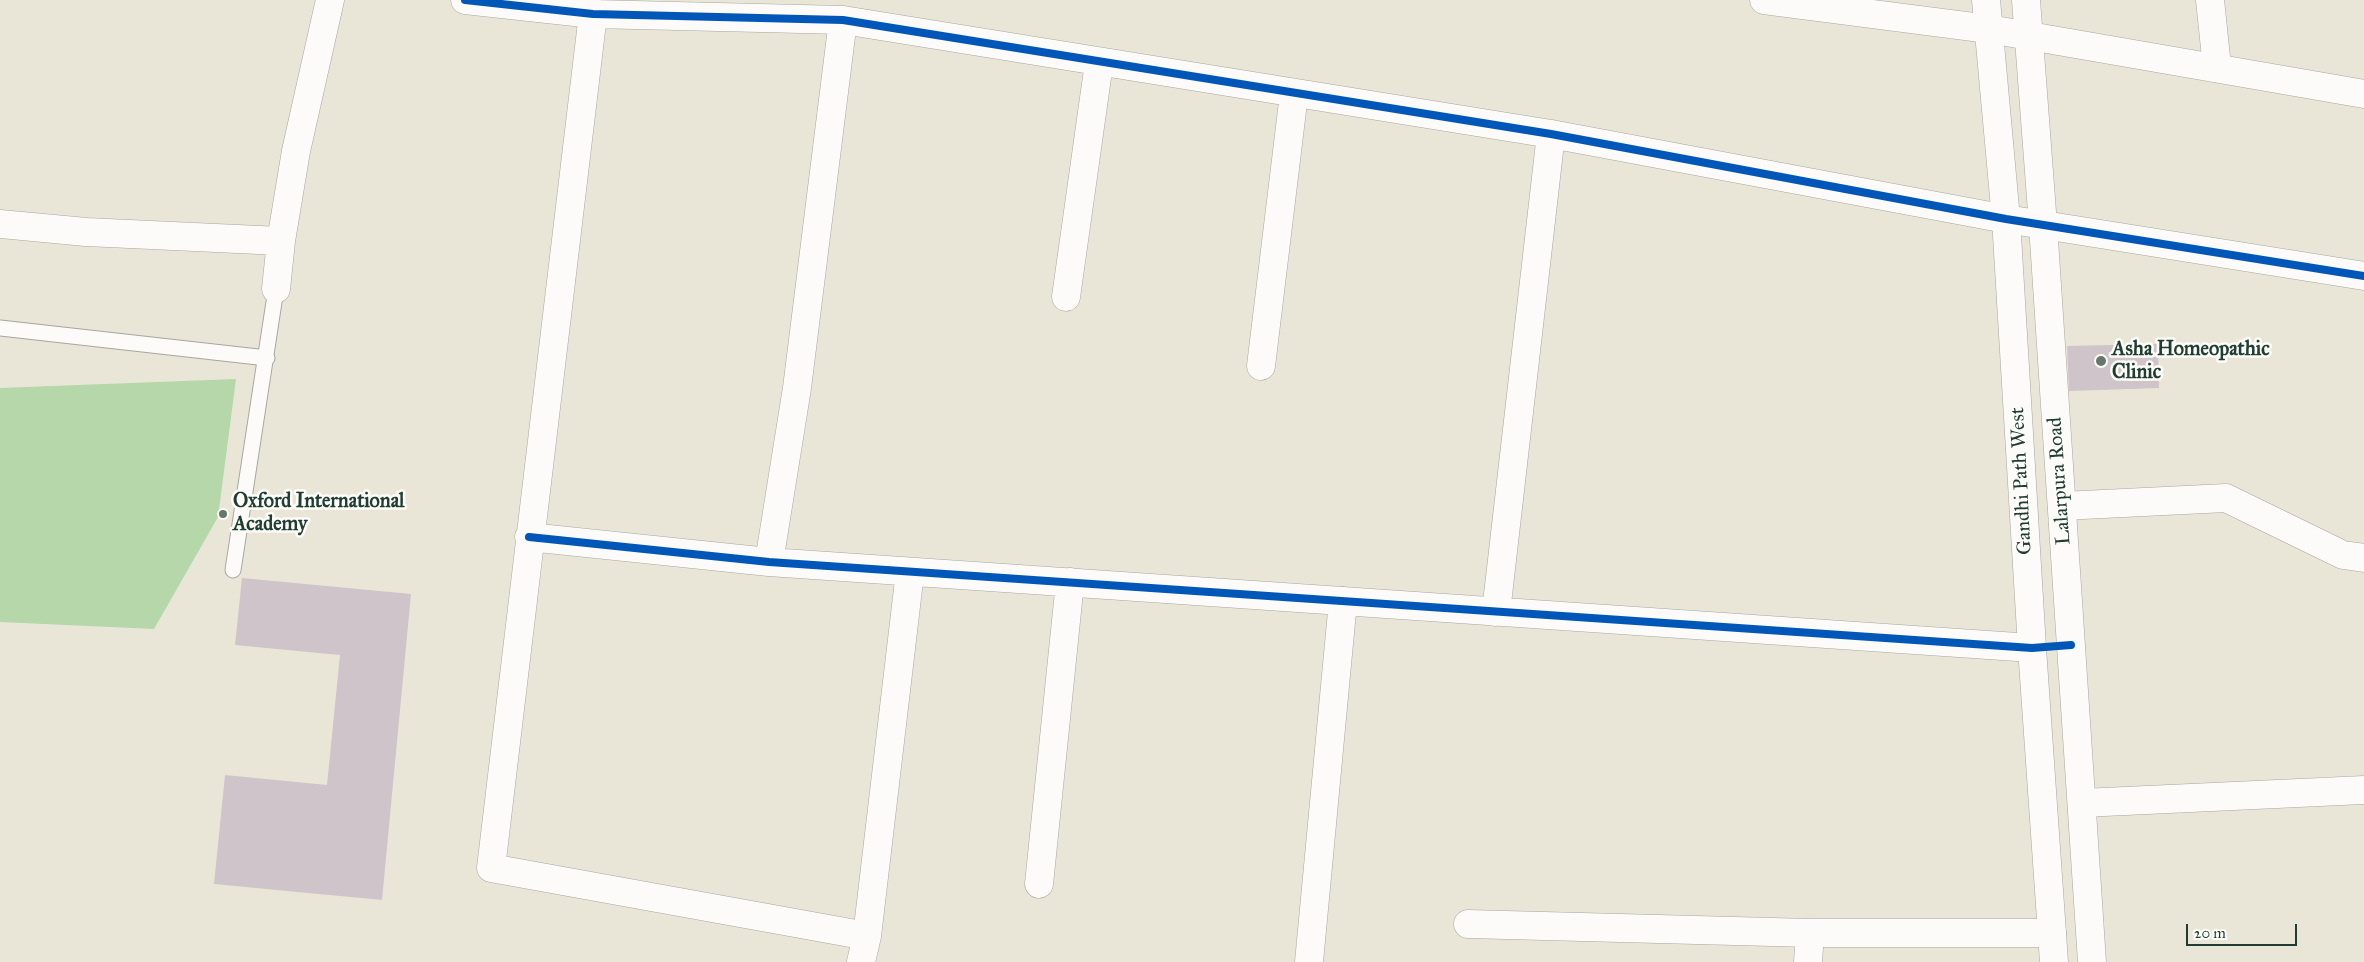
<!DOCTYPE html>
<html>
<head>
<meta charset="utf-8">
<style>
  body { margin:0 }
  #map { position:relative; width:2364px; height:962px; overflow:hidden; background:#e9e6d8; font-family:"IM FELL Great Primer",serif }
  canvas { display:block }
  .scale { position:absolute; left:2186px; top:924px; width:111px; height:22px; box-sizing:border-box; border:2px solid #1f3d34; border-top:0; padding-left:6px; font-size:15px; line-height:18px; white-space:nowrap; color:#1f3d34; -webkit-text-stroke:4px #fdfcf7; paint-order:stroke }
</style>
</head>
<body>
<div id="map">
<canvas width="2364" height="962"></canvas>
<div class="scale">20 m</div>
</div>
<script>
const g = document.querySelector('canvas').getContext('2d');
g.lineJoin = 'round';
function paint(path, color) {
  g.fillStyle = color;
  g.fill(path, 'evenodd');
}
function poly(rows) {
  const path = new Path2D();
  for (const r of rows) {
    path.moveTo(r[0], r[1]);
    for (let i = 2; i < r.length; i += 2) path.lineTo(r[i], r[i + 1]);
  }
  return path;
}
function trace(path, color, width, dash) {
  g.strokeStyle = color;
  g.lineWidth = width;
  g.lineCap = dash ? 'butt' : 'round';
  g.setLineDash(dash || []);
  g.stroke(path);
}
function write(font, color, halo, rows, align = 'center') {
  g.font = font + ' "IM FELL Great Primer",serif';
  g.lineWidth = 5;
  g.setLineDash([]);
  g.textBaseline = 'middle';
  g.strokeStyle = halo;
  g.fillStyle = color;
  for (const [text, x, y, turn = 0] of rows) {
    g.save();
    g.translate(x, y);
    g.rotate((+turn || 0) * Math.PI / 180);
    g.textAlign = isNaN(turn) ? turn : align;
    if (halo) g.strokeText(text, 0, 0);
    g.fillText(text, 0, 0);
    g.restore();
  }
}
paint(poly([
  [236,379,218,517,154,629,0,622,0,388]
]), '#b5d7a9');
paint(poly([
  [2158,344,2159,388,2069,391,2067,346],
  [242,578,411,594,382,900,214,884,225,775,327,785,340,655,235,645]
]), '#cfc4c9');
const service = poly([
  [0,328,267,358],
  [233,570,276,289]
]);
const minor = poly([
  [465,0,593,14,843,20,1551,134,2006,219,2364,276],
  [584,0,593,14,491,868,867,936],
  [1764,0,1989,29,2364,94],
  [2210,0,2217,67],
  [0,224,86,232,281,241],
  [276,289,281,241,296,151,330,0],
  [1066,297,1099,63],
  [1261,366,1294,94],
  [2062,506,2226,498,2343,555,2364,558],
  [529,537,769,562,2032,648],
  [769,562,797,388,843,20],
  [1496,612,1551,134],
  [2082,803,2364,790],
  [1039,884,1070,582],
  [1468,924,1810,933,2052,933],
  [861,962,867,936,910,572],
  [1309,962,1343,601],
  [1808,962,1810,933]
]);
const tertiary = poly([
  [1986,0,2006,219,2032,648,2054,962],
  [2026,0,2043,225,2092,962]
]);
trace(service, '#a5a79e', 17);
trace(minor, '#a5a79e', 29);
trace(tertiary, '#a5a79e', 29);
trace(service, '#fcfbf9', 15);
trace(minor, '#fcfbf9', 28);
trace(tertiary, '#fcfbf9', 28);
trace(poly([
  [465,0,593,14,843,20,1551,134,2006,219,2364,276],
  [529,537,769,562,2032,648,2071,645]
]), '#0057b8', 8);
for (const [x, y, r, color] of [
  [2101,361,6,"#66786d"],
  [223,514,5,"#66786d"]
]) {
  const dot = new Path2D();
  dot.arc(x, y, r, 0, 2 * Math.PI);
  g.fillStyle = color;
  g.fill(dot);
  trace(dot, '#fdfcf7', 2);
}
write('bold 20px', '#1f3d34', '#fdfcf7', [
  ["Asha Homeopathic",2112,350],
  ["Clinic",2112,373],
  ["Oxford International",233,502],
  ["Academy",233,525]
], 'left');
write('20px', '#1f3d34', '#fdfcf7', [
  ["Gandhi Path West",2022,481,-93],
  ["Lalarpura Road",2060,481,-94]
]);
</script>
</body>
</html>
